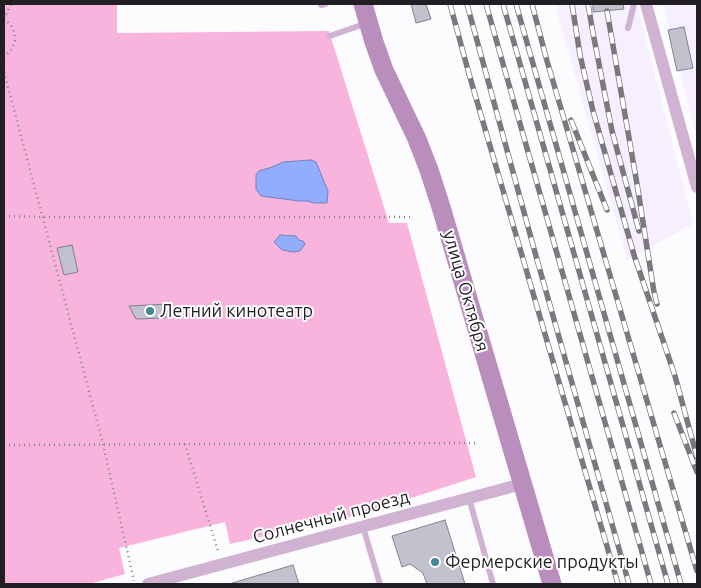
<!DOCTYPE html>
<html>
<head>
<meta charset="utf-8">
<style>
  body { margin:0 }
  #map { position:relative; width:701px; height:588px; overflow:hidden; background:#fcfbfd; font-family:Ubuntu,sans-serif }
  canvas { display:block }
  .frame { position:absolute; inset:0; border:5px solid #211f24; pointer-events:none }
</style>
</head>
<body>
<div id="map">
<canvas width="701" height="588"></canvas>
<div class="frame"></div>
</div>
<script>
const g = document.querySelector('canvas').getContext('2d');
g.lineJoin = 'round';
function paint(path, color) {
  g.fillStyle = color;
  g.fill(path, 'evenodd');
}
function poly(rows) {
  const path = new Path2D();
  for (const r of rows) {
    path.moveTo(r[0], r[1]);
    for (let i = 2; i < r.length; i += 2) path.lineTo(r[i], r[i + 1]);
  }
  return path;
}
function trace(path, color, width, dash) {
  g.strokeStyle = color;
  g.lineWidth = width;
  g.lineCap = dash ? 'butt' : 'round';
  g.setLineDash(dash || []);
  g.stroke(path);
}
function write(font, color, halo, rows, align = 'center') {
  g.font = font + ' Ubuntu,sans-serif';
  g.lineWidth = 4;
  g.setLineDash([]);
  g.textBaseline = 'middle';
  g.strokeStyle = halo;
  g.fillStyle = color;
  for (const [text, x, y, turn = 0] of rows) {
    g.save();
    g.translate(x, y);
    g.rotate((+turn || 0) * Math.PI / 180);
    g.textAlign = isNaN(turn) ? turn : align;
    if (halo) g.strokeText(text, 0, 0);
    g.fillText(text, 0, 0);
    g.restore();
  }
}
paint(poly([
  [555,4,637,4,693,224,627,260],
  [663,4,697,4,697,140,683,83]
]), '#f6efff');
paint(poly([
  [4,4,117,4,117,33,329,31,389,223,407,223,476,477,362,514,230,544,225,522,119,548,125,574,89,584,4,584]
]), '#f8b4dc');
const water = poly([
  [311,160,316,162,328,191,327,203,314,203,308,201,299,201,261,196,256,189,256,175,259,171,272,167,283,162,311,160],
  [280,235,296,236,299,240,303,241,305,244,300,251,293,252,282,250,274,242,280,235]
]);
paint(water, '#93adfe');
trace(water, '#7182bd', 1);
const building = poly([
  [411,4,426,4,431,19,416,23,411,4],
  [593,4,623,4,624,9,593,12,593,4],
  [684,27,693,68,677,71,668,30,684,27],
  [72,245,78,272,64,275,57,248,72,245],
  [170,304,165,318,136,319,129,306,170,304],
  [445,520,465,584,427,584,423,573,410,564,402,567,392,536,445,520],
  [293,565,299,584,229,584,293,565]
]);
paint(building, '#c2c2cf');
trace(building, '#82818d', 1);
trace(poly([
  [4,19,11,25,14,32,15,41,12,49,4,57],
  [4,19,11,4],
  [4,72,103,444,134,581],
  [4,216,42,217,413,217],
  [185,444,218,551],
  [4,445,478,443]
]), '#878689', 2.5, [1, 4]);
trace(poly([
  [321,5,325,4],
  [628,28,634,4],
  [330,36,367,23],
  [469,498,493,584],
  [363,527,380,584]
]), '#d0b2d2', 6);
trace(poly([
  [646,4,697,187],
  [148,584,522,484]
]), '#d0b2d2', 12);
trace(poly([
  [363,4,374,42,384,70,417,139,429,170,441,207,552,584]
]), '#ba8ebc', 19);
const rail = poly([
  [450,4,469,74,618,584],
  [467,4,536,256,629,584],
  [486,4,651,584],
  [503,4,668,584],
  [516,4,681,584],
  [532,4,547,61,697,571],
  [572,4,580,55,593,111,634,255,675,376,697,457],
  [588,4,593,33,612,131,639,231],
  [607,11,637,184,654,292,657,304],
  [571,120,607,210],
  [674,413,697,472]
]);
trace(rail, '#7b797d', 5.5);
trace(rail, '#fff', 4, [11]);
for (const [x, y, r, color] of [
  [150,311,5,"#458898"],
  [435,562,5,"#458898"]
]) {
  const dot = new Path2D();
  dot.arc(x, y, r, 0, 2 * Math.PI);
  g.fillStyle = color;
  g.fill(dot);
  trace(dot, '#fff', 2);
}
write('18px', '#211f24', '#fff', [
  ["улица Октября",466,291,74],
  ["Солнечный проезд",331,517,-15]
]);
write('18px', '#211f24', '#fff', [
  ["Летний кинотеатр",160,311],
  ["Фермерские продукты",445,562]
], 'left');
</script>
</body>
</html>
